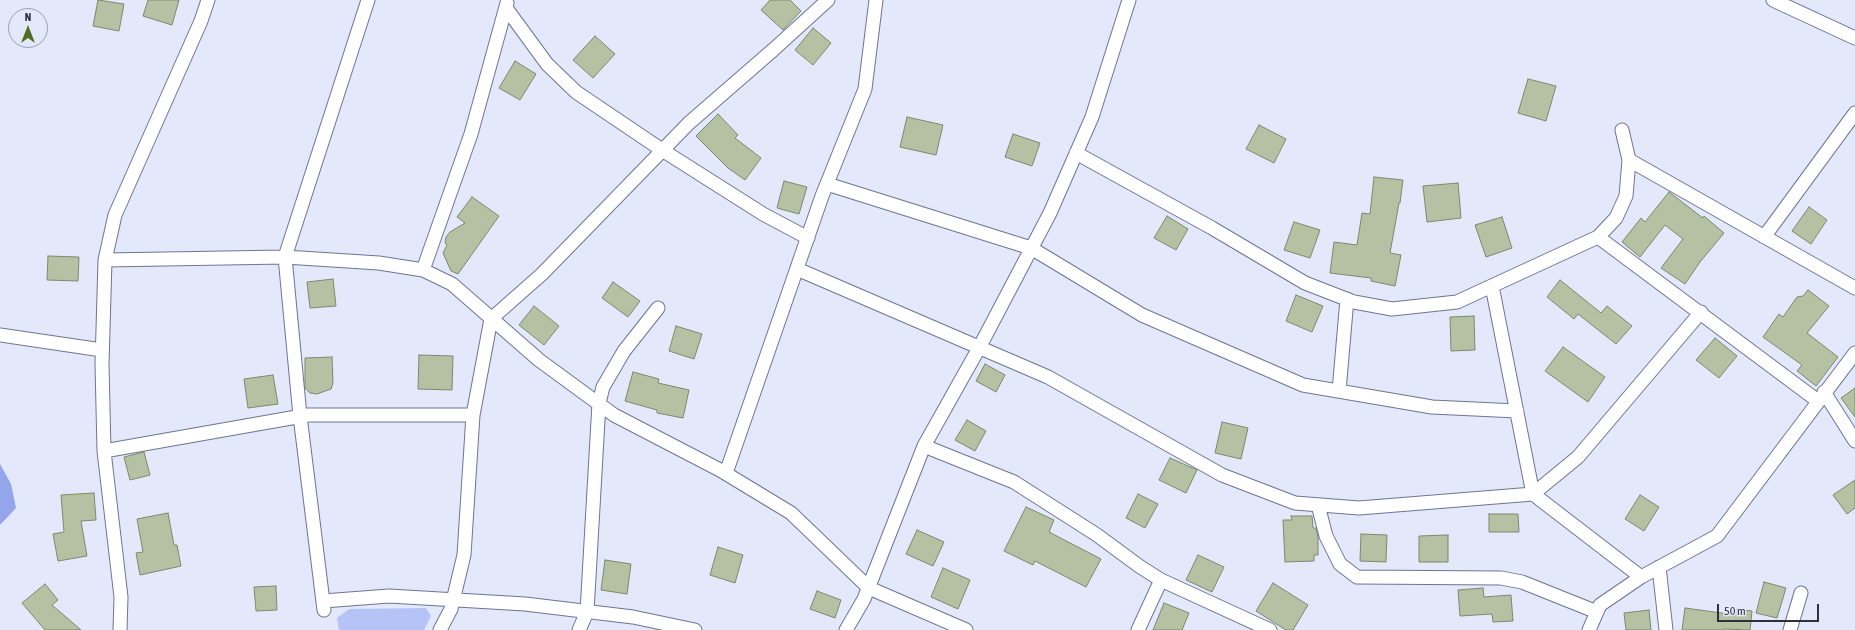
<!DOCTYPE html>
<html>
<head>
<meta charset="utf-8">
<style>
  body { margin:0 }
  #map { position:relative; width:1855px; height:630px; overflow:hidden; background:#e3e8fb; font-family:"Asap Condensed",sans-serif }
  canvas { display:block }
  .north { position:absolute; left:8px; top:8px; width:40px; height:40px; box-sizing:border-box; background:#e3e8fb; border:1px solid #9b9faf; border-radius:50%; rotate:0deg; font-size:11px; font-weight:700; line-height:16px; text-align:center; color:#2e313d }
  .north::after { content:''; display:block; margin:auto; width:14px; height:18px; background:#506c1f; clip-path:polygon(50% 0,100% 100%,50% 72%,0 100%) }
  .scale { position:absolute; left:1717px; top:604px; width:102px; height:18px; box-sizing:border-box; border:2px solid #2e313d; border-top:0; padding-left:5px; font-size:12px; line-height:14px; white-space:nowrap; color:#2e313d; -webkit-text-stroke:3px #e3e8fb; paint-order:stroke }
</style>
</head>
<body>
<div id="map">
<canvas width="1855" height="630"></canvas>
<div class="north">N</div>
<div class="scale">50 m</div>
</div>
<script>
const g = document.querySelector('canvas').getContext('2d');
g.lineJoin = 'round';
function paint(path, color) {
  g.fillStyle = color;
  g.fill(path, 'evenodd');
}
function poly(rows) {
  const path = new Path2D();
  for (const r of rows) {
    path.moveTo(r[0], r[1]);
    for (let i = 2; i < r.length; i += 2) path.lineTo(r[i], r[i + 1]);
  }
  return path;
}
function trace(path, color, width, dash) {
  g.strokeStyle = color;
  g.lineWidth = width;
  g.lineCap = dash ? 'butt' : 'round';
  g.setLineDash(dash || []);
  g.stroke(path);
}
paint(poly([
  [426,608,431,616,424,630,339,630,337,618,349,609]
]), '#b6c3f6');
paint(poly([
  [0,464,11,484,16,508,0,525]
]), '#94a5ec');
const building = poly([
  [98,0,124,4,119,31,93,26,98,0],
  [148,0,179,0,172,25,143,16,148,0],
  [770,0,790,0,801,11,783,30,761,10,770,0],
  [813,28,831,43,813,65,795,50,813,28],
  [595,36,615,54,593,78,573,60,595,36],
  [515,61,536,74,520,100,499,88,515,61],
  [1528,79,1556,86,1546,121,1518,113,1528,79],
  [718,114,738,135,735,138,761,158,745,180,728,168,696,136,718,114],
  [907,117,943,125,936,155,900,147,907,117],
  [1259,125,1286,139,1274,163,1246,149,1259,125],
  [1013,134,1040,143,1032,166,1005,157,1013,134],
  [1374,177,1403,180,1400,203,1399,203,1390,253,1401,255,1395,286,1371,281,1371,278,1330,273,1334,242,1357,245,1362,213,1370,214,1374,177],
  [784,181,807,187,799,214,777,208,784,181],
  [1458,183,1461,218,1427,222,1423,186,1458,183],
  [1669,192,1703,218,1704,216,1724,233,1700,262,1685,284,1661,268,1683,239,1665,225,1640,257,1622,242,1641,218,1645,222,1669,192],
  [472,197,499,216,458,274,451,271,443,253,447,245,445,243,446,237,450,232,465,223,457,217,472,197],
  [1809,207,1827,220,1811,244,1792,231,1809,207],
  [1167,216,1188,229,1176,250,1154,238,1167,216],
  [1502,217,1512,248,1486,257,1475,225,1502,217],
  [1294,222,1320,230,1310,258,1284,250,1294,222],
  [48,256,79,257,78,281,47,280,48,256],
  [333,279,336,306,310,308,307,282,333,279],
  [1560,280,1601,313,1607,306,1632,326,1616,344,1578,314,1574,319,1547,297,1560,280],
  [613,282,640,301,628,317,602,298,613,282],
  [1808,290,1829,306,1807,333,1838,357,1816,386,1797,371,1802,365,1763,337,1779,314,1783,317,1797,297,1803,296,1808,290],
  [1296,295,1323,306,1312,332,1286,321,1296,295],
  [534,306,559,326,544,345,519,325,534,306],
  [1474,316,1475,350,1451,351,1450,317,1474,316],
  [676,326,702,334,694,359,669,351,676,326],
  [1715,338,1737,356,1719,378,1696,360,1715,338],
  [1563,347,1605,377,1588,402,1545,371,1563,347],
  [419,355,453,356,452,390,418,389,419,355],
  [332,357,333,383,331,389,317,394,310,393,305,388,305,358,332,357],
  [985,364,1005,375,996,392,976,381,985,364],
  [633,372,659,379,658,383,689,390,683,418,657,413,657,410,625,401,633,372],
  [273,375,278,404,248,408,244,379,273,375],
  [1855,388,1855,417,1841,398,1855,388],
  [967,420,986,431,975,451,955,440,967,420],
  [1222,422,1248,428,1241,459,1215,453,1222,422],
  [144,452,150,475,130,480,124,457,144,452],
  [1170,458,1197,470,1186,493,1159,480,1170,458],
  [1855,480,1855,508,1847,514,1833,495,1855,480],
  [94,493,96,520,81,521,87,556,58,561,53,534,64,532,61,495,94,493],
  [1138,494,1158,504,1145,528,1126,518,1138,494],
  [1640,495,1659,507,1644,531,1625,519,1640,495],
  [1026,507,1054,520,1049,532,1101,559,1086,587,1035,561,1033,565,1004,551,1026,507],
  [168,513,174,545,177,545,181,566,140,575,136,553,143,552,137,519,168,513],
  [1489,514,1518,514,1519,532,1489,532,1489,514],
  [1291,516,1312,516,1313,528,1316,528,1318,537,1318,555,1314,555,1314,561,1285,562,1283,520,1292,520,1291,516],
  [917,530,944,542,933,566,906,554,917,530],
  [1361,534,1387,535,1386,562,1360,561,1361,534],
  [1448,535,1448,562,1419,562,1419,536,1448,535],
  [718,547,743,555,735,583,710,575,718,547],
  [1198,555,1224,567,1212,592,1186,580,1198,555],
  [605,560,631,564,627,594,601,590,605,560],
  [943,568,970,580,958,609,931,597,943,568],
  [1764,582,1786,588,1777,618,1756,613,1764,582],
  [1273,583,1308,605,1293,630,1286,630,1256,611,1273,583],
  [45,584,58,600,52,605,81,630,45,630,22,603,45,584],
  [276,586,277,610,256,611,254,587,276,586],
  [1483,588,1484,597,1511,595,1513,621,1493,622,1492,614,1460,616,1458,590,1483,588],
  [817,591,841,600,835,618,810,609,817,591],
  [1164,603,1189,613,1182,630,1153,630,1164,603],
  [1685,608,1729,614,1729,608,1752,611,1750,630,1724,629,1724,630,1682,630,1685,608],
  [1649,610,1651,630,1626,630,1624,613,1649,610]
]);
paint(building, '#b4c1a3');
trace(building, '#7c896c', 1);
const minor = poly([
  [1773,0,1855,38],
  [506,8,547,64,576,92,662,150,763,214,808,238],
  [1076,153,1212,228,1305,283,1354,302,1392,309,1457,302,1598,237,1616,218,1626,196,1629,160,1622,130],
  [1629,160,1855,288],
  [827,184,1031,248,1142,315,1303,385,1432,407,1517,411],
  [1598,237,1818,401],
  [1764,237,1855,113],
  [105,260,285,257,379,263,423,270,452,284,539,360,614,415,720,470,791,513,869,588,966,630],
  [797,269,1048,377,1222,475,1295,503,1359,508,1533,494,1578,457,1701,312],
  [423,270,471,134,507,3],
  [1492,286,1533,494,1641,577],
  [0,335,102,350],
  [1339,391,1347,299],
  [1824,392,1855,441],
  [924,446,1014,482,1097,535,1139,566,1161,580,1270,630],
  [104,451,308,415,473,415],
  [726,473,822,196,865,89,876,0],
  [1318,505,1326,536,1340,564,1357,577,1501,578,1522,582,1597,612],
  [1659,567,1666,630],
  [323,601,389,596,525,604,633,617,695,630],
  [324,610,300,416,285,257,368,0],
  [120,630,121,597,104,451,102,364,105,260,115,215,201,21,208,0],
  [440,630,451,609,464,555,473,415,491,319,542,274,689,123,773,50,828,0],
  [579,630,587,612,599,403,603,387,624,351,658,308],
  [846,630,864,599,924,446,979,348,1050,213,1092,117,1129,0],
  [1138,630,1161,580],
  [1589,630,1600,605,1641,577,1717,536,1855,353],
  [1790,630,1801,593]
]);
trace(minor, '#6e7591', 15);
trace(minor, '#fff', 13);
</script>
</body>
</html>
